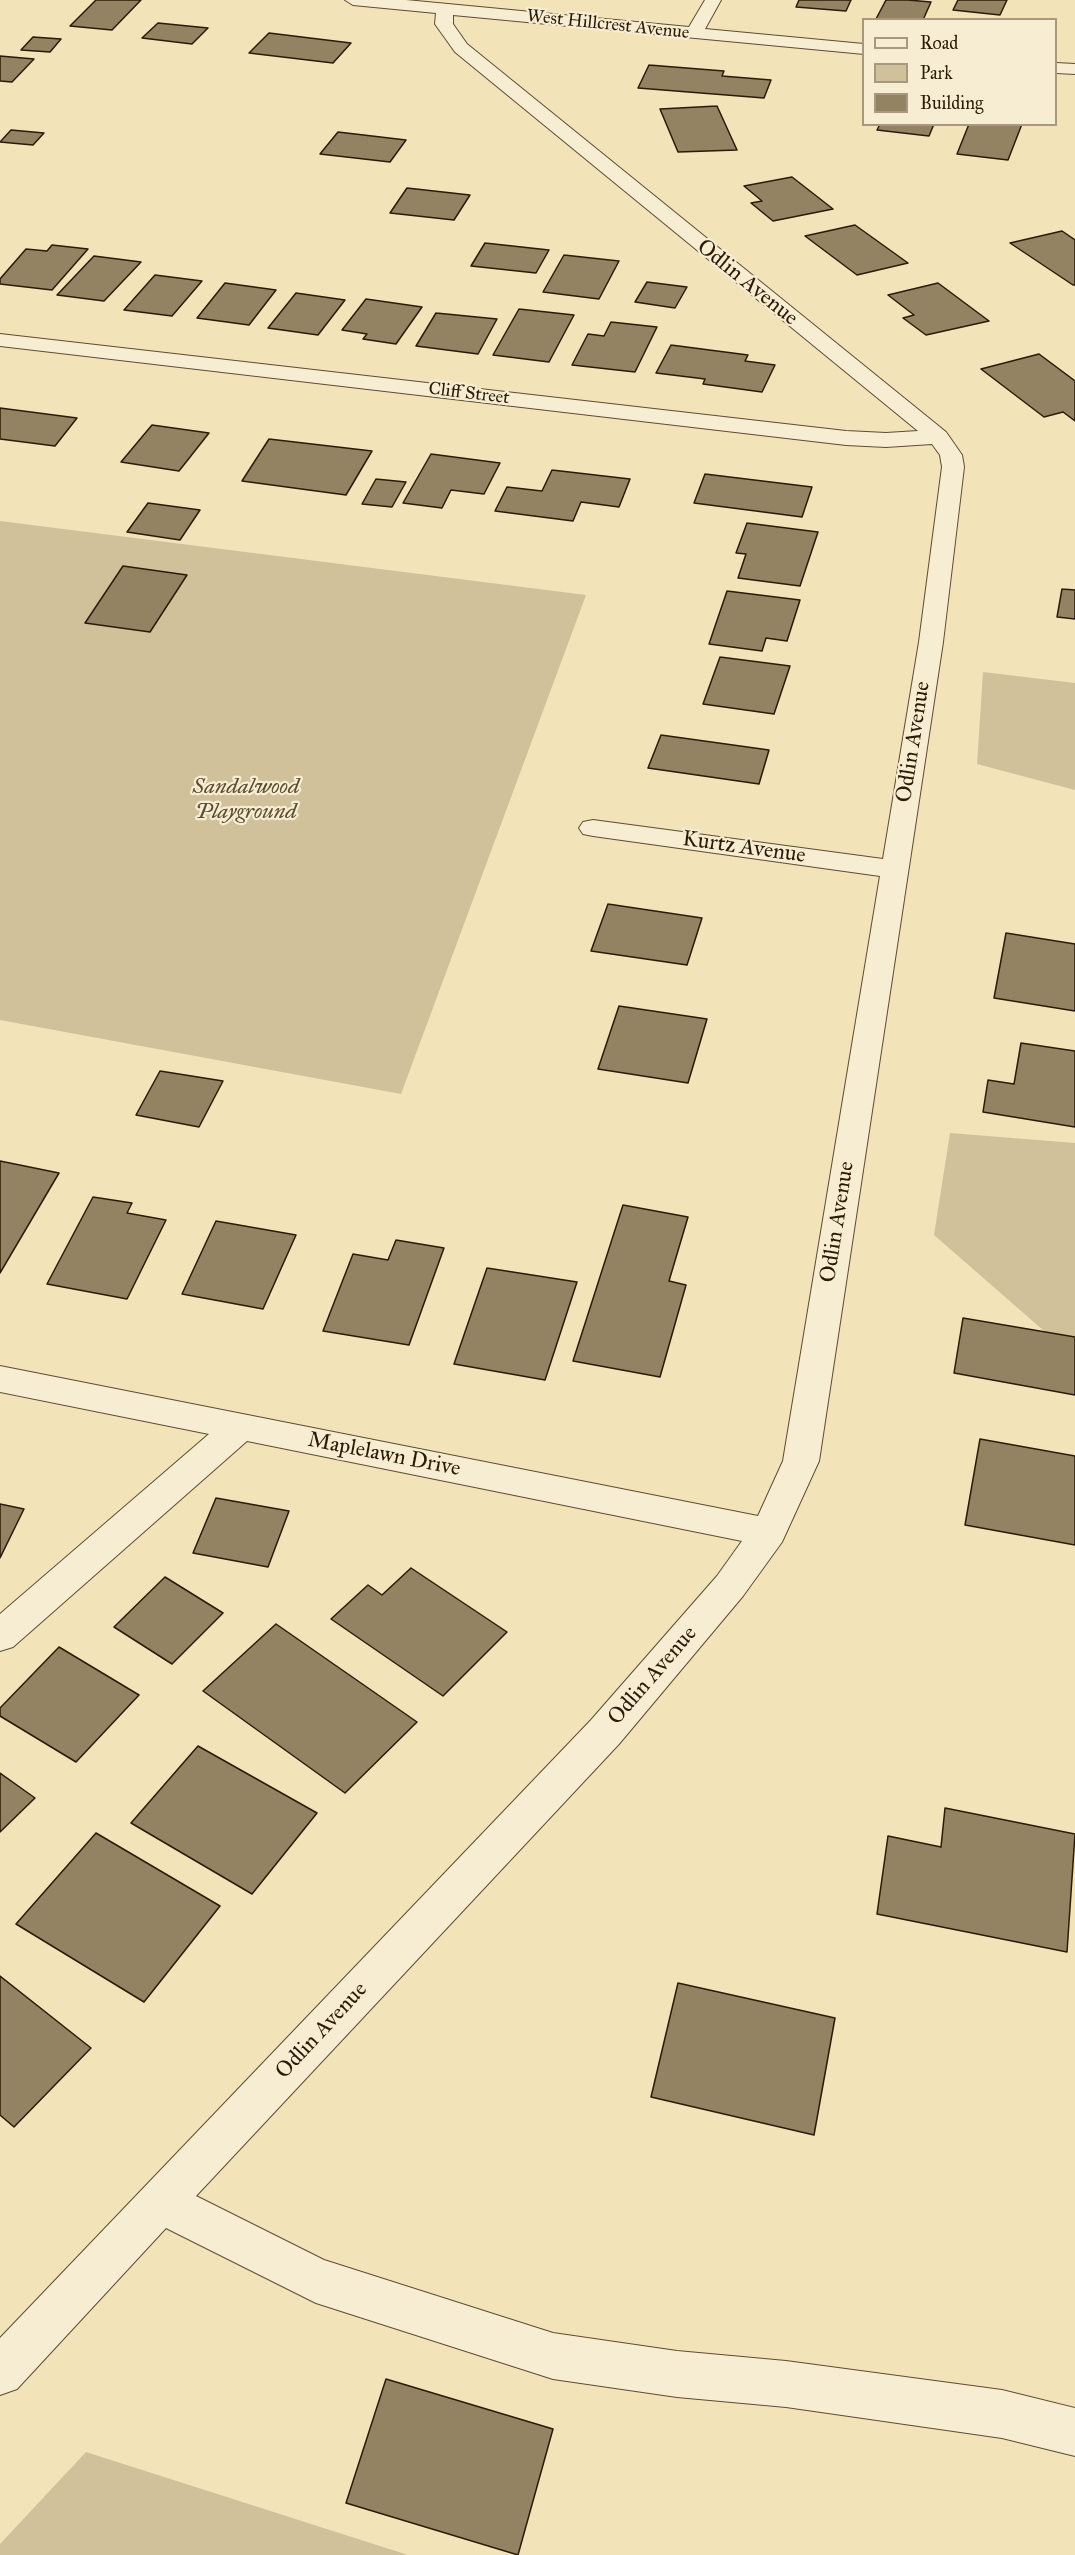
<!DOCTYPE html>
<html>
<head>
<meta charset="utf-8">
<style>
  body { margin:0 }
  #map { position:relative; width:1075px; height:2555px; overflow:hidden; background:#f3e3b9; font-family:"IM FELL Great Primer",serif }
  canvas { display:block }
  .legend { position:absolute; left:862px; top:18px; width:195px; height:108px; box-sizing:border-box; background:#f7edd2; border:2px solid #a59980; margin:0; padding:8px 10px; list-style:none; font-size:18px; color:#2b1b06 }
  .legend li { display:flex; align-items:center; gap:12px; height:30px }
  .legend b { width:30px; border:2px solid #a59980 }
</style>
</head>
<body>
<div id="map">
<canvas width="1075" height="2555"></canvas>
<ul class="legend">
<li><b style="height:8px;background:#f7edd2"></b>Road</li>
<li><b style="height:16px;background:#d1c19b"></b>Park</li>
<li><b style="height:16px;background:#938363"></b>Building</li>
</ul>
</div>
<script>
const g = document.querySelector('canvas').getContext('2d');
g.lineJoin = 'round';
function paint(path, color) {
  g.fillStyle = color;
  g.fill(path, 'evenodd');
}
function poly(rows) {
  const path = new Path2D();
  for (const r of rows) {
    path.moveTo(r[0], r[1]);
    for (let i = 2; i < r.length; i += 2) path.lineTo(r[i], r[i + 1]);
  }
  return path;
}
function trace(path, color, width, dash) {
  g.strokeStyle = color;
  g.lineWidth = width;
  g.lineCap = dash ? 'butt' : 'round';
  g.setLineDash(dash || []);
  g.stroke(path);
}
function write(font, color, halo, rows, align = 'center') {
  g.font = font + ' "IM FELL Great Primer",serif';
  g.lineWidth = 4.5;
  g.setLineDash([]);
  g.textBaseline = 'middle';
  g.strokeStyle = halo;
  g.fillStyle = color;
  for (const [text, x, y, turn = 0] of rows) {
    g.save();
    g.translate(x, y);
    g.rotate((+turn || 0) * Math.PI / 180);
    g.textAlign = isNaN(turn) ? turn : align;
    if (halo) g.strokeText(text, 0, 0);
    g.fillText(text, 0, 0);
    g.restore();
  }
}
paint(poly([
  [0,521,586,595,401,1094,0,1020],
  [983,672,1075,683,1075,790,977,764],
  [950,1133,1075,1143,1075,1358,934,1235],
  [86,2452,408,2555,0,2555,0,2544]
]), '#d1c19b');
const building = poly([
  [96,0,141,0,112,30,70,26,96,0],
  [799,0,851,0,846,11,796,7,799,0],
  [886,0,908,0,931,2,923,20,876,19,886,0],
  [958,0,1007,0,1000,15,953,10,958,0],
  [158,23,208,28,192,44,142,38,158,23],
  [269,33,351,43,333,63,249,53,269,33],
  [33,37,61,39,50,52,21,50,33,37],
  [0,56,34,59,12,82,0,81,0,56],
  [649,65,724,71,722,76,771,80,764,98,638,88,649,65],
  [717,106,737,150,678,152,660,109,717,106],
  [880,124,934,124,929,136,877,130,880,124],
  [969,124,1022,124,1008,160,957,154,969,124],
  [11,130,44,133,33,145,0,142,11,130],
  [338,132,406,140,390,162,320,154,338,132],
  [792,177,833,209,773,221,751,203,762,201,744,186,792,177],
  [407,188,470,195,454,220,390,213,407,188],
  [855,225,908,263,857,275,805,236,855,225],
  [1062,231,1075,240,1075,285,1073,285,1010,243,1062,231],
  [485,243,549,250,536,273,471,266,485,243],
  [52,245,88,249,52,290,0,284,0,279,26,249,47,251,52,245],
  [564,255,619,261,599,299,543,292,564,255],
  [94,256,141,262,104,301,57,295,94,256],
  [155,275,202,281,172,316,124,310,155,275],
  [647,282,687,287,675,308,635,302,647,282],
  [225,283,276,290,249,325,197,318,225,283],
  [938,283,989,321,926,335,903,318,914,315,888,295,938,283],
  [296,293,345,300,318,335,268,328,296,293],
  [366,299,422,307,396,344,363,339,367,334,342,330,366,299],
  [519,309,574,315,549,362,493,355,519,309],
  [436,313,497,319,478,354,416,346,436,313],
  [611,322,657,327,635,372,572,365,588,334,604,336,611,322],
  [671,345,748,355,745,361,775,365,762,392,703,384,705,379,656,373,671,345],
  [1039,354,1075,381,1075,421,1063,412,1044,417,981,369,1039,354],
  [0,408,77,418,55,446,0,439,0,408],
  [152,425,209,433,179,471,121,462,152,425],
  [269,439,372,451,346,495,242,481,269,439],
  [431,454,500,463,484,494,451,490,442,508,403,503,431,454],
  [552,470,630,479,619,507,581,502,573,521,495,511,507,487,542,491,552,470],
  [705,474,812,487,802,517,694,503,705,474],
  [376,479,406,482,392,507,362,504,376,479],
  [148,503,200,510,180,540,127,532,148,503],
  [747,523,818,532,800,586,738,578,746,554,736,553,747,523],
  [123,566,187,575,150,632,85,623,123,566],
  [1062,589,1075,590,1075,619,1057,617,1062,589],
  [727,591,800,600,787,641,766,638,762,651,709,644,727,591],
  [720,657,790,666,774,714,703,704,720,657],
  [661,735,769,750,759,784,648,768,661,735],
  [608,904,702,918,687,965,591,951,608,904],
  [1006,933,1075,944,1075,1011,994,998,1006,933],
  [619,1006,707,1019,688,1083,598,1069,619,1006],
  [1021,1043,1075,1051,1075,1127,983,1112,988,1080,1014,1084,1021,1043],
  [160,1071,223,1081,199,1127,136,1115,160,1071],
  [0,1161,59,1173,0,1273,0,1161],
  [93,1197,132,1203,127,1213,166,1220,127,1299,47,1284,93,1197],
  [623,1205,688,1217,669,1281,686,1285,660,1377,573,1361,623,1205],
  [216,1221,296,1235,263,1309,182,1294,216,1221],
  [396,1240,444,1248,409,1345,323,1331,353,1254,388,1260,396,1240],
  [487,1268,577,1282,545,1380,454,1364,487,1268],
  [963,1318,1075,1337,1075,1395,954,1373,963,1318],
  [980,1439,1075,1456,1075,1545,965,1525,980,1439],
  [216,1498,289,1511,268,1567,193,1553,216,1498],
  [0,1504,24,1509,0,1558,0,1504],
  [411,1568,507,1632,443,1696,331,1619,368,1585,382,1595,411,1568],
  [165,1577,223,1613,172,1664,114,1627,165,1577],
  [276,1624,417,1722,345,1793,203,1691,276,1624],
  [59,1647,139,1695,76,1762,0,1716,0,1708,59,1647],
  [198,1746,317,1813,252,1894,131,1823,198,1746],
  [0,1773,35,1798,0,1832,0,1773],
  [945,1808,1075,1834,1067,1952,877,1914,888,1836,941,1847,945,1808],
  [96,1833,220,1906,144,2002,16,1924,96,1833],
  [0,1976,91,2048,14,2127,0,2115,0,1976],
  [678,1983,835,2018,814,2135,651,2097,678,1983],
  [386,2379,553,2429,518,2555,346,2503,386,2379]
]);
paint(building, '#938363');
trace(building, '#2b1b06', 1.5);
const minor = poly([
  [345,0,406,0,689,27,705,0,721,0,705,29,864,44,864,54,453,15,453,24,467,44,946,432,962,455,964,467,943,642,819,1461,782,1542,743,1596,619,1744,196,2196,324,2260,553,2333,677,2351,786,2361,1002,2390,1075,2408,1075,2456,1002,2438,786,2407,677,2397,553,2379,316,2303,166,2228,17,2389,0,2395,0,2338,591,1720,717,1576,742,1541,247,1441,13,1647,0,1651,0,1614,209,1434,0,1392,0,1366,758,1516,783,1461,880,876,593,836,583,834,579,828,583,822,593,820,883,859,919,642,942,467,940,455,932,444,886,447,846,445,0,346,0,334,846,431,886,433,918,431,455,52,435,24,436,13,353,5,345,0],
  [1056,63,1075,64,1075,74,1056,73,1056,63]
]);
trace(minor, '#5d4d33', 2);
paint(minor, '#f7edd2');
write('18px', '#2b1b06', '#f7edd2', [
  ["West Hillcrest Avenue",608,25,6],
  ["Cliff Street",469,394,7]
]);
write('22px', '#2b1b06', '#f7edd2', [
  ["Odlin Avenue",747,283,39],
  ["Odlin Avenue",914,742,-81],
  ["Kurtz Avenue",744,848,8],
  ["Odlin Avenue",838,1222,-81],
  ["Maplelawn Drive",384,1455,11],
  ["Odlin Avenue",653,1676,-49],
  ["Odlin Avenue",322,2031,-47]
]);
write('italic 22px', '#5d4d33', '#f7edd2', [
  ["Sandalwood",246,788],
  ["Playground",246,813]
]);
</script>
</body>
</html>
